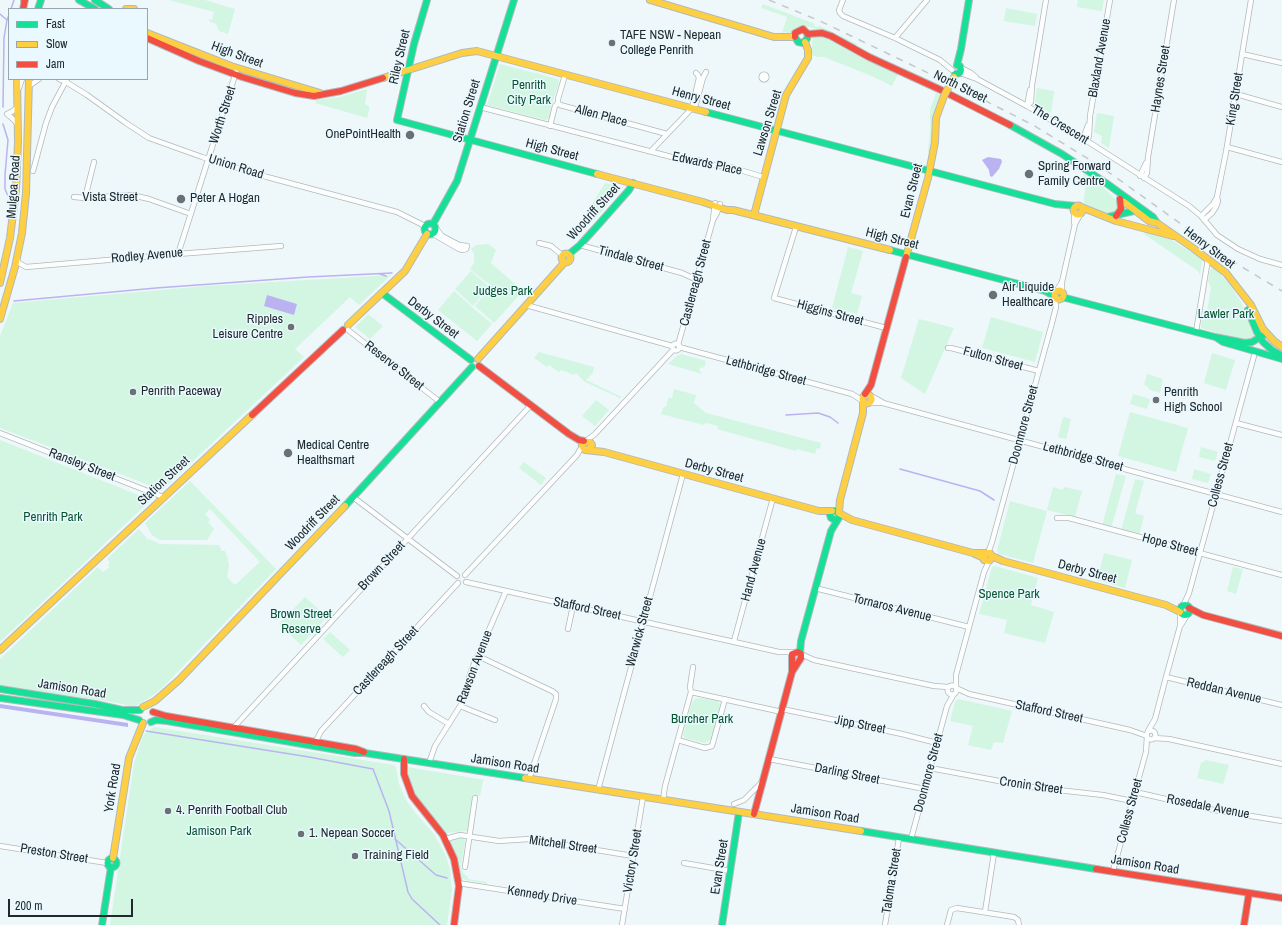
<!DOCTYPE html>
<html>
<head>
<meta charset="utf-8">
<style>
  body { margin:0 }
  #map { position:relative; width:1282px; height:925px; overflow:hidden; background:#eef7fa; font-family:"Archivo Narrow",sans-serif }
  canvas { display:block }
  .legend { position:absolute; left:8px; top:8px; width:140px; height:72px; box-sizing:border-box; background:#e9f9ff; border:1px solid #99a6ab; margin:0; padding:5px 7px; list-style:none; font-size:12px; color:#21292c }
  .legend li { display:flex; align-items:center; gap:8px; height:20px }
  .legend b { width:20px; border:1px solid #99a6ab }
  .scale { position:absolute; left:8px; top:899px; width:125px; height:18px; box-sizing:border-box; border:2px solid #21292c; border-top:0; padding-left:5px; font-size:12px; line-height:14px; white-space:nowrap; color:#21292c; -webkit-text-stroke:3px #e9f9ff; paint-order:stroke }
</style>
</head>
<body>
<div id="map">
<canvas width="1282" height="925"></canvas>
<ul class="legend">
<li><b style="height:5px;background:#16e098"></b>Fast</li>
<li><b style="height:5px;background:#ffcf43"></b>Slow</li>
<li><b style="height:5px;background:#f24e42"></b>Jam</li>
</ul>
<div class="scale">200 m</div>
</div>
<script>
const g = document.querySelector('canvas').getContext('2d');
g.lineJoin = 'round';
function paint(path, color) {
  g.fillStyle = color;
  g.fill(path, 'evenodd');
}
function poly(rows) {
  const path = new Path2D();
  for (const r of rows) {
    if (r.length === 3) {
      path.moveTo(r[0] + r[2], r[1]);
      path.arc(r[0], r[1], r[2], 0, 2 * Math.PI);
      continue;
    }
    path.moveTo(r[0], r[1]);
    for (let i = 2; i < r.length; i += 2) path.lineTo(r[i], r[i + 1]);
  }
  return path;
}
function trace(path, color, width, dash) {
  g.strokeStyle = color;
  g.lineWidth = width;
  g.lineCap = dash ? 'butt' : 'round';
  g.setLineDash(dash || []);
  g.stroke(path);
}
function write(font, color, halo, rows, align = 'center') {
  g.font = font + ' "Archivo Narrow",sans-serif';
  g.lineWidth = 3;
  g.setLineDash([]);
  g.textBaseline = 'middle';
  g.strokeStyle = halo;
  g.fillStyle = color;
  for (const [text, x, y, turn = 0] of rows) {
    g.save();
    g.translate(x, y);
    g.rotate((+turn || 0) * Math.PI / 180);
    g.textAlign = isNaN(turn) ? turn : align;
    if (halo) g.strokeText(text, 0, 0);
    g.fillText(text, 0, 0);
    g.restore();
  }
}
paint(poly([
  [169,0,205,0,235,9,228,34,219,31,216,24,209,21,209,19,212,20,214,12],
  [1078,0,1104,0,1102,11,1077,7],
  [763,4,815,24,814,26,818,27,819,26,822,27,857,44,856,46,826,31,804,26,787,34,787,32,782,33,787,17,761,8],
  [1006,8,1037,14,1035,26,1004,21],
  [822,35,899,72,892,86,874,77,824,57,818,57,812,55,812,39,814,37],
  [500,64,558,79,559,82,550,111,551,112,548,119,545,120,487,105],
  [1037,88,1054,91,1051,113,1035,104],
  [367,89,365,104,369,106,369,110,367,118,315,103,316,100,340,97],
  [936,93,941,95,932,118,931,140,929,152,928,152,930,133,930,110],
  [1097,113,1114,116,1109,148,1101,143,1102,136,1094,132],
  [1084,174,1088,177,1089,175,1095,179,1117,201,1119,207,1115,213,1110,214,1084,207,1084,198,1086,183,1082,178],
  [605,183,623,187,594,220,584,217],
  [1147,232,1164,235,1202,259,1200,275,1198,271,1144,234],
  [488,244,496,250,491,263,523,291,494,323,475,306,491,286,470,269,474,263,474,254,471,249,476,245],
  [848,247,863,251,851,293,862,296,857,314,832,308],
  [1213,268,1215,268,1230,285,1241,302,1255,335,1252,340,1243,341,1201,328,1202,316,1207,311,1211,288,1208,281,1210,270],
  [471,271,489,287,473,306,455,289],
  [391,275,359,305,350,297,295,349,304,357,162,490,0,428,0,336,13,303,206,286],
  [454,291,473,308,461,321,473,308,492,324,477,341,438,310],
  [368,314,383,326,370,339,355,327],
  [991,317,1043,332,1035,362,982,348],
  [919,319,954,328,925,394,901,378],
  [539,352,594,367,593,373,586,380,622,397,620,398,585,382,576,373,574,375,561,370,559,372,549,365,547,367,534,358],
  [1212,353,1235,360,1226,390,1204,383],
  [681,354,706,361,704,368,702,367,699,369,702,374,668,364,678,355],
  [1147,374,1163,379,1160,393,1150,390,1147,386,1144,385],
  [674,389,696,395,694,403,706,413,821,443,820,449,817,448,815,454,797,449,796,451,717,429,718,426,706,423,704,425,661,414,664,406,666,407,668,398,672,398],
  [1133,394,1150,399,1147,409,1130,404],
  [596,400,609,410,595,426,582,416],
  [1130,412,1188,428,1176,472,1118,456],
  [1063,417,1071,419,1066,439,1058,437],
  [0,440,151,500,0,642],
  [1201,447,1218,452,1215,461,1199,457],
  [524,462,546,478,541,485,519,468],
  [1194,469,1211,474,1208,483,1192,479],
  [1116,474,1126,476,1111,528,1102,526],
  [1135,479,1144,481,1135,513,1144,516,1139,536,1121,531],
  [190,481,276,569,167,683,155,694,136,706,129,706,118,703,0,685,0,659,98,567,103,572,110,567,108,565,110,562,107,559,139,529,148,540,149,539,160,544,219,545,222,551,225,551,227,556,229,565,227,577,235,585,260,562,210,509,205,514,210,520,208,522,214,529,207,540,160,540,152,535,145,523],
  [1053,487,1063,490,1064,487,1082,491,1075,517,1047,510],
  [1010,501,1047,511,1033,563,999,554,997,551],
  [1104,553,1132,560,1125,588,1097,580],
  [995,566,1038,578,1031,605,1054,612,1045,643,1004,633,1007,620,979,614,992,567],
  [1233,567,1243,569,1236,594,1227,591],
  [305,597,327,617,301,645,279,624],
  [330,632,350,650,343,657,323,639],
  [701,698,718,701,720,705,712,738,709,741,705,743,685,738,683,735,692,703,695,699],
  [958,699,1012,711,1003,743,994,742,991,750,968,745,973,726,950,721,955,702],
  [154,727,394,765,396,768,399,784,406,800,413,810,434,834,446,856,450,870,452,890,447,925,110,925,134,763,143,735],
  [1206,760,1229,765,1223,784,1197,778,1201,763],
  [407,767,485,780,483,781,480,796,473,795,467,831,447,833,416,797,411,785],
  [462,837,464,839,465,842,461,867,463,873,468,877,468,879,487,882,487,884,465,880,462,878,459,862,451,842,455,838]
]), '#d2f6e2');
paint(poly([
  [988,157,1001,159,1002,162,1001,164,999,169,992,177,990,176,989,170,982,160],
  [267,295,297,304,294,315,264,306],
  [0,704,128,723,128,727,0,708]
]), '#bbb3f1');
trace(poly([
  [11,9,14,0],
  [0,14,7,20,4,38,3,107],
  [7,20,9,15],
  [3,124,8,140,5,175,5,189,8,196],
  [380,274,386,276],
  [14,301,156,288,308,277,392,273],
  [786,415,818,413,830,417,838,423],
  [900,469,980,491,994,500],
  [146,731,309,757,373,769,389,811,408,892,412,899,440,925],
  [395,839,436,875,447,878]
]), '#bbb3f1', 1.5);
const street = poly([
  [843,0,839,10,840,13,843,16,895,38,940,60,952,70],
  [895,38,927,0],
  [1242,54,1282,63],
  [961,68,971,73,976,77],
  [960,73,977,79,1027,106,1087,141,1189,206,1201,216,1217,235,1238,249,1260,259,1282,265],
  [764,77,2.5],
  [59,79,66,82,87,95,126,123,149,138,202,157,267,177,397,212,425,226],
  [29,86,39,79],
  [19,88,22,79],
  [1236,94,1282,107],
  [558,103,560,105,667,134],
  [558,103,558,99,565,75],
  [1027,106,1031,102,1032,85,1046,0],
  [1027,106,1030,90],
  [480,107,687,161,698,160,717,166,730,167,763,177],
  [692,108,699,78,698,75,696,73],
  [17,124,14,120,7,114,13,111,17,107],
  [550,126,555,106,558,103],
  [1083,139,1088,125],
  [1087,141,1089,136,1090,116,1110,0],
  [1227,147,1282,162],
  [651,151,696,104,703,78,706,72],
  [33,171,46,123,52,107,67,79],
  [1140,176,1146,163],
  [1144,178,1147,173,1148,157,1174,0],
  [74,197,85,198,132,195,149,199,191,214],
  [85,198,94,162],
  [1074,212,1074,223],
  [1201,216,1213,204,1217,197],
  [713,219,715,203],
  [1204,220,1212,213,1216,207,1218,201,1217,197,1226,152,1251,0],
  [435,227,442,236,459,245,467,246],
  [796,227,774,298,886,328],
  [433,234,459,249,463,250,466,249,467,246],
  [539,243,551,246,562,255],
  [580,245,682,273,697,280],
  [178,254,236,72],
  [17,259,19,263,26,267,178,254,281,246],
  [1057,290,1062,282],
  [1062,292,1062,282,1075,224,1081,213],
  [526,305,672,346],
  [348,330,440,402],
  [1196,332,1208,259],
  [676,347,3.5],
  [678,345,713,220,717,213,720,204],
  [679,347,852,394,863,401],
  [948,348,951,348,1039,371],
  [871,396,882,402],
  [870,403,883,403,1282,512],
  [1236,423,1282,435],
  [0,433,163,497],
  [586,441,595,434,673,350],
  [353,497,457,576],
  [1057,518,1069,518,1282,575],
  [988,553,992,542,1052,323,1056,307,1055,298],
  [465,575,577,455,582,446],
  [466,582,779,652,794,652],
  [815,588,969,627],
  [1183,606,1189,593,1254,356],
  [1181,625,1187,615],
  [568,629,573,606],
  [734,641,773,498],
  [801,654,814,660,934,686,949,687],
  [478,656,552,691,556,694,556,699,529,779],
  [1166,677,1282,705],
  [952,690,4.5],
  [956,688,969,694,1130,730,1147,736],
  [956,688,956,675,984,572,989,561],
  [691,692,690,687,693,667],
  [424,706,429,712,449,724],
  [460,706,495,720],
  [782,709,902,734,937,743],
  [234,727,531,405],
  [1151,735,4.5],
  [1148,731,1155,719,1166,677,1180,626,1180,613],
  [1154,738,1169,739,1282,764],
  [678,740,705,748,712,746,725,699],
  [316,741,321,731,458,583],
  [769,759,925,789],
  [429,763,435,746,462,703,471,671,506,591],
  [930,768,1031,787,1103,795,1132,801],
  [598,790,683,474],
  [1135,792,1214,810,1282,821],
  [663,800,665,786,691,692,782,712],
  [734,804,744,800,762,782],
  [446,839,460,835,499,841,529,839,633,856],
  [911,839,947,706,954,694],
  [0,846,107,863],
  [684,863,730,871],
  [465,867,475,798],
  [1113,871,1146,752,1147,736],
  [458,883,625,909],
  [985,912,994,853],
  [622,925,643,797],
  [885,925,899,838],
  [947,925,951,910,957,908,1014,917,1018,920,1019,925]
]);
const fast = poly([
  [24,0,24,1],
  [79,0,95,9],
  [95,0,109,9],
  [427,0,414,44,397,120,597,174],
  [38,9,41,0],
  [795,37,798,42,803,43,807,39,808,34],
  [957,65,961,49,969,0],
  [955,74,960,73,961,70,960,66,957,65],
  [706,112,1055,204,1076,206],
  [1010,125,1062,154,1106,183,1153,217,1157,223],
  [1108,217,1138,210],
  [430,229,5.5],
  [433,224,457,181,514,0],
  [890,250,1045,291,1054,296],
  [569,254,580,245,599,224,629,190,633,183],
  [382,293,471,360],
  [1062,297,1215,337,1245,343,1252,342,1264,335],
  [1248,310,1257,332,1263,342,1272,350,1282,356],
  [1217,338,1223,342,1282,359],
  [345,506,472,367],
  [1185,610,5],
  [800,653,801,641,831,531,840,516,837,511,832,511,830,515,831,518,835,520,837,519],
  [0,689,95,704,122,710,140,710],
  [0,698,123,715,139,720],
  [151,722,156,720,167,721,355,753,365,753,525,778],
  [861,831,1096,869],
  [112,863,4.5],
  [102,925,111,867],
  [722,925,739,812]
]);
const slow = poly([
  [650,0,774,37,795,37],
  [126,9,134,9],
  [147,33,231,66,320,93],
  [383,78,462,53,477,51,706,112],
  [597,174,703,202,727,210,733,210,890,250],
  [1124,202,1149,221,1157,223,1193,248,1226,273,1251,305,1263,329,1274,341,1282,347],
  [1078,210,4.5],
  [1081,207,1116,221,1173,236],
  [754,215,786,95,808,58,808,50,805,42],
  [566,258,4.5],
  [906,257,928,178,935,142,936,118,944,96],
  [0,283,10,238,16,189,18,142,17,79],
  [1059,295,4.5],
  [0,319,15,267,22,233,26,193,29,79],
  [348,325,405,271,427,234],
  [478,359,564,263],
  [867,399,4.5],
  [588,450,592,445,590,442,583,442,582,446,585,450,604,452,819,511,832,511],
  [839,512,840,500,863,413,863,401],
  [839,513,852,520,973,553,984,558],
  [975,553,990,553,992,558,989,561,984,560,984,556,986,553],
  [992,556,1003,561,1166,605,1180,612],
  [0,650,252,415],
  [143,707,155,701,179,680,345,506],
  [525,778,861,831],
  [113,858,129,758,143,723]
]);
const jam = poly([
  [23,9,25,0],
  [808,34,822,33,831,36,869,57,941,90,1010,125],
  [795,37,795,33,803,29,808,34],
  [147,38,199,61,242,77,295,93,314,96,341,91,383,78],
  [1116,216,1121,209,1120,199],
  [479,366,569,434,579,440,584,441],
  [865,394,871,385,906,257],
  [252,415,343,330],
  [1189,608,1203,615,1282,636],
  [153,712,166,716,356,749,364,752],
  [404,759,404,774,412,796,443,835,454,859,459,886,454,925],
  [754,814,792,672,801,658,801,654,798,652,792,654,792,672],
  [1096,869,1282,898],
  [1244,925,1249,893]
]);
trace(street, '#b2b9bc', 6);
trace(fast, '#b2b9bc', 8);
trace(slow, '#b2b9bc', 8);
trace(jam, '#b2b9bc', 8);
trace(street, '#fcfefe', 4.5);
trace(fast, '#16e098', 6);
trace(slow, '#ffcf43', 6);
trace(jam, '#f24e42', 6);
trace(poly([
  [769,0,820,21,972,94,1033,125,1100,166,1237,264,1282,291]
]), '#c5c7c8', 1.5, [7, 7]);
const slowBridge = poly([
  [944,96,954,77]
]);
trace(slowBridge, '#b2b9bc', 8, []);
trace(slowBridge, '#ffcf43', 6);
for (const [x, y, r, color] of [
  [612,43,4,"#697174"],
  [410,135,5,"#697174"],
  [1029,174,5,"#697174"],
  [181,199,5,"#697174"],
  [993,295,5,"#697174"],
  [291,327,4,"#697174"],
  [133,392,4,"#697174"],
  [1156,400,4,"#697174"],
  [288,453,5,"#697174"],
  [168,811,4,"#697174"],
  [301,834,4,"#697174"],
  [355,856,4,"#697174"]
]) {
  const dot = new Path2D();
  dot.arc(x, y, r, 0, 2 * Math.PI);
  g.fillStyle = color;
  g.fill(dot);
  trace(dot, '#e9f9ff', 1.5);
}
write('13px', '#21292c', '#e9f9ff', [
  ["TAFE NSW - Nepean",620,36],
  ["College Penrith",620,51],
  ["OnePointHealth",401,135,"right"],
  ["Spring Forward",1038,167],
  ["Family Centre",1038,182],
  ["Peter A Hogan",190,199],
  ["Air Liquide",1002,288],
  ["Healthcare",1002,303],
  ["Ripples",283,320,"right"],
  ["Leisure Centre",283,335,"right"],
  ["Penrith Paceway",141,392],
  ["Penrith",1164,393],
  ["High School",1164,408],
  ["Medical Centre",297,446],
  ["Healthsmart",297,461],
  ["4. Penrith Football Club",176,811],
  ["1. Nepean Soccer",309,834],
  ["Training Field",363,856]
], 'left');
write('13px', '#21292c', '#e9f9ff', [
  ["High Street",237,55,20],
  ["Riley Street",400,57,-77],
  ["Blaxland Avenue",1100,58,-80],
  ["Haynes Street",1161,79,-81],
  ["North Street",960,87,26],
  ["Henry Street",701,99,15],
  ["King Street",1235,99,-81],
  ["Station Street",467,111,-73],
  ["Worth Street",223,115,-72],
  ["Allen Place",601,116,15],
  ["Lawson Street",768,123,-73],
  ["The Crescent",1060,125,31],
  ["High Street",552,150,15],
  ["Edwards Place",707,164,12],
  ["Union Road",236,167,17],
  ["Mulgoa Road",14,187,-86],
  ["Evan Street",912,191,-76],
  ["Vista Street",110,198],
  ["Woodriff Street",594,212,-48],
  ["High Street",892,239,14],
  ["Henry Street",1209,248,37],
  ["Rodley Avenue",147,256,-5],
  ["Tindale Street",631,259,15],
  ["Castlereagh Street",696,283,-75],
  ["Higgins Street",830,313,15],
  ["Derby Street",433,318,37],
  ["Fulton Street",993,359,15],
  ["Reserve Street",394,366,38],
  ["Lethbridge Street",766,371,15],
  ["Doonmore Street",1024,425,-75],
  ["Lethbridge Street",1083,457,15],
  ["Ransley Street",82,465,21],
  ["Derby Street",714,471,15],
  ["Colless Street",1221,475,-75],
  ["Station Street",164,481,-43],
  ["Woodriff Street",313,523,-46],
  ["Hope Street",1170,545,15],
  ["Brown Street",382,566,-47],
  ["Hand Avenue",754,570,-75],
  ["Derby Street",1087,572,15],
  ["Tornaros Avenue",892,608,14],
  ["Stafford Street",587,609,12],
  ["Warwick Street",640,632,-75],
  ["Castlereagh Street",386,661,-47],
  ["Rawson Avenue",475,667,-69],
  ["Jamison Road",72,689,9],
  ["Reddan Avenue",1224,691,13],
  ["Stafford Street",1049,712,12],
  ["Jipp Street",860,725,11],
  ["Jamison Road",505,764,9],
  ["Doonmore Street",929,773,-75],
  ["Darling Street",847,774,11],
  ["Cronin Street",1031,786,8],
  ["York Road",113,788,-81],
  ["Rosedale Avenue",1208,807,11],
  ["Colless Street",1130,811,-75],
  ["Jamison Road",825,814,9],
  ["Mitchell Street",563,845,8],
  ["Preston Street",54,854,9],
  ["Victory Street",633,861,-81],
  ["Jamison Road",1145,865,9],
  ["Evan Street",720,867,-81],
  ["Taloma Street",892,881,-81],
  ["Kennedy Drive",542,896,9]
]);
write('13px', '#08542f', '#e9f9ff', [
  ["Penrith",529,86],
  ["City Park",529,101],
  ["Judges Park",503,292],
  ["Lawler Park",1226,315],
  ["Penrith Park",53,518],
  ["Spence Park",1009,595],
  ["Brown Street",301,615],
  ["Reserve",301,630],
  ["Burcher Park",702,720],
  ["Jamison Park",219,832]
]);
</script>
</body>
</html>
